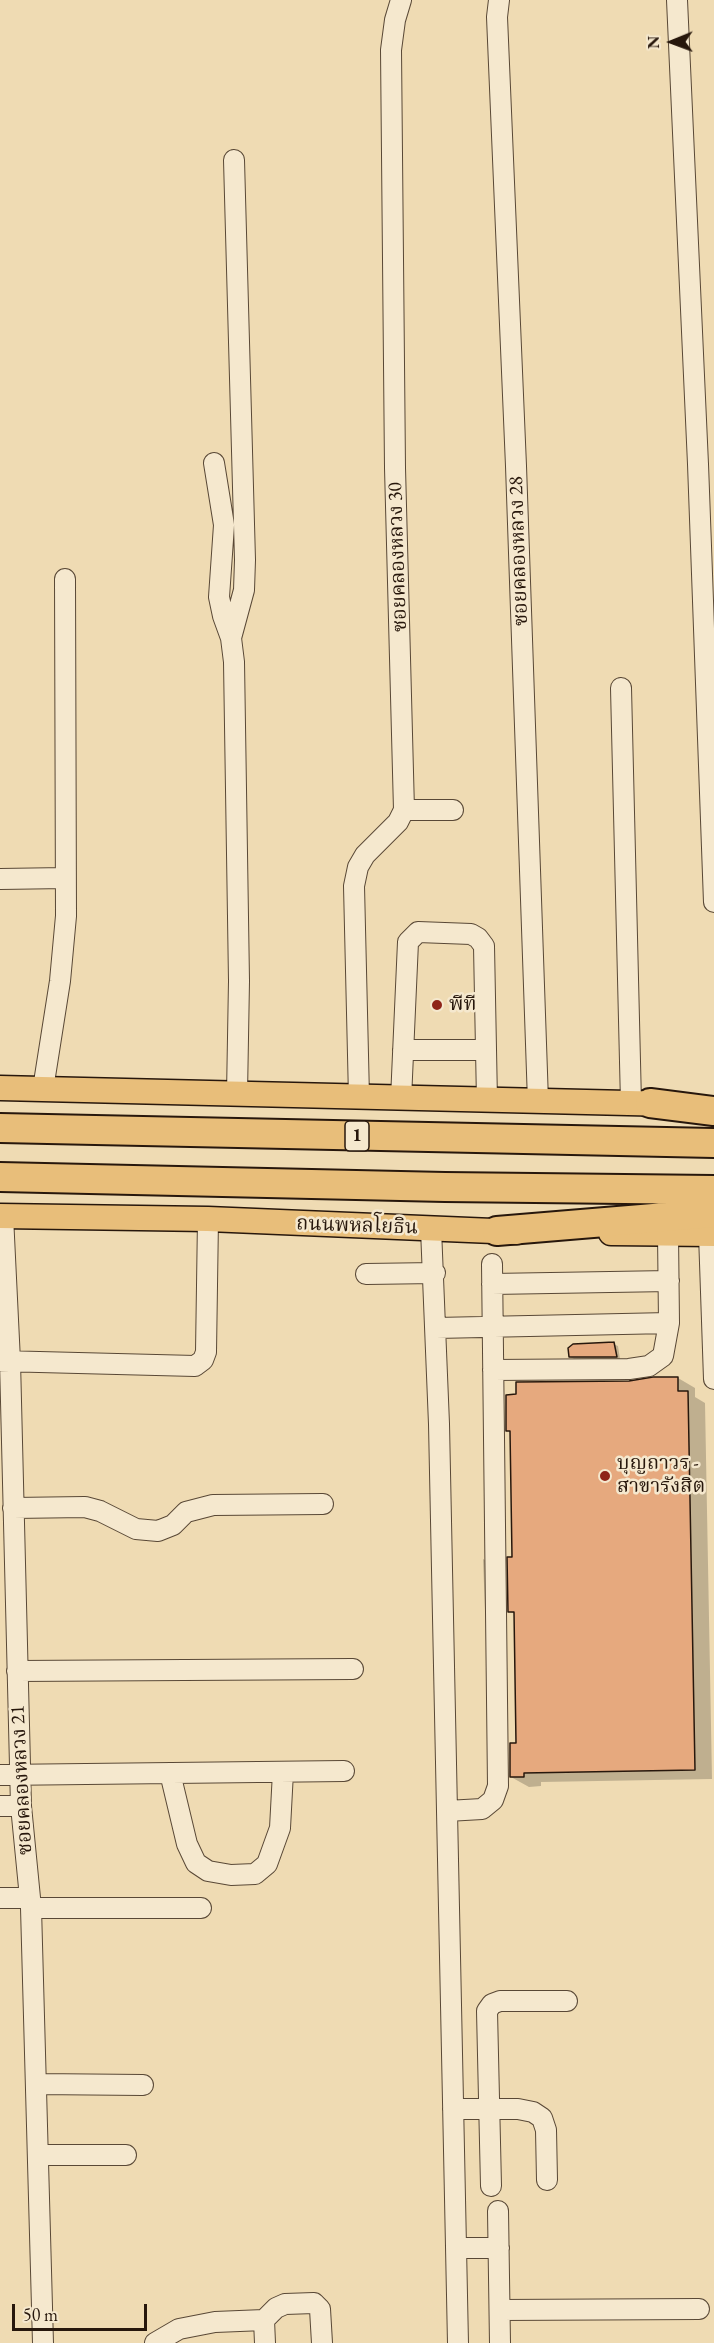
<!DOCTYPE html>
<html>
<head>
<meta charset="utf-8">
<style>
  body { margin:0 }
  #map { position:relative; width:714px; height:2343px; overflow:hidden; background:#efdbb3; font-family:"EB Garamond",serif }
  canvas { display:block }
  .north { position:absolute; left:642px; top:12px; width:60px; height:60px; -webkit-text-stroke:4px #f5e8ce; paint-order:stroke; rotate:269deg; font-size:16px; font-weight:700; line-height:24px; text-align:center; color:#27170c }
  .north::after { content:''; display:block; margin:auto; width:21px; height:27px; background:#27170c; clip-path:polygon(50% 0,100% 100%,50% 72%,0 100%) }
  .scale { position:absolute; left:12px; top:2304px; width:135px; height:27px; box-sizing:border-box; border:3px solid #27170c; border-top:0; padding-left:8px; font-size:18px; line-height:21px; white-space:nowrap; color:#27170c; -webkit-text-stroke:4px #f5e8ce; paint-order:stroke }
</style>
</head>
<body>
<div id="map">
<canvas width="714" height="2343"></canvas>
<div class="north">N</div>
<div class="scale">50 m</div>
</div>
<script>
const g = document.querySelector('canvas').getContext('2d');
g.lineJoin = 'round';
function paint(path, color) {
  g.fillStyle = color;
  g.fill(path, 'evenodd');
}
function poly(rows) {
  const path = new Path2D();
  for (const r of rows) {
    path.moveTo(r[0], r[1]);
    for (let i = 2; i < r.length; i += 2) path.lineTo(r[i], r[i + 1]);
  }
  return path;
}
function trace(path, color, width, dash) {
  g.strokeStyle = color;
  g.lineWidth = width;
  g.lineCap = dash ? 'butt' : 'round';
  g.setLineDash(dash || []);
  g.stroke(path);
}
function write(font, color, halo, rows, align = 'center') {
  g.font = font + ' "EB Garamond","Noto Serif Thai",serif';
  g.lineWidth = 5;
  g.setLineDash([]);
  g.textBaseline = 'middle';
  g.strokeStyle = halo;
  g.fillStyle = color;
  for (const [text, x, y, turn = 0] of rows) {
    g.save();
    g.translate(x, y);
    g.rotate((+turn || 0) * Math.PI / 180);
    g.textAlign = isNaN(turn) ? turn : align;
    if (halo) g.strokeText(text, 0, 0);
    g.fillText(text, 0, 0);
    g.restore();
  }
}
paint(poly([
  [613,1344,618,1346,620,1359,574,1359,570,1357],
  [678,1378,695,1388,695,1397,705,1403,712,1779,541,1782,541,1786,529,1787,511,1777,518,1744,515,1614,509,1611,514,1558,511,1432,507,1430,629,1383],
  [483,1559,487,1561,488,1612,485,1611]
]), '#0003');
const building = poly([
  [614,1342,617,1357,569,1357,568,1348,573,1344,614,1342],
  [653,1377,678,1377,678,1391,688,1391,695,1770,524,1773,524,1777,510,1777,510,1743,516,1743,514,1612,508,1612,507,1557,512,1557,510,1431,506,1431,506,1395,516,1394,516,1382,629,1381,653,1377]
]);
paint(building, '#e6a97e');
trace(building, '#27170c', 1.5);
const minor = poly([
  [499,0,497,17,516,466,538,1101],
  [677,0,698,464,714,902],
  [214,463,224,525,219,597,223,616,231,638,234,662,239,981,237,1094],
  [231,638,244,590,245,560,234,160],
  [621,688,631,1103],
  [404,810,453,810],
  [0,879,65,878],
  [403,1050,486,1050],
  [43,1089,60,981,66,916,65,579],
  [359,1097,354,886,358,867,365,855,398,822,404,810,395,468,391,50,395,20,401,0],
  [401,1099,408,942,418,932,471,934,478,938,484,946,487,1101],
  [3,1216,10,1361,21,1806,31,1908,43,2343],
  [431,1229,439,1424,458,2343],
  [709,1234,714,1379],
  [366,1274,435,1273],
  [492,1284,669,1281],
  [436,1328,669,1323],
  [0,1361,195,1366,203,1360,206,1352,208,1219],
  [493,1370,629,1369,649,1366,663,1356,669,1323,668,1234],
  [13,1508,85,1507,100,1511,136,1529,158,1531,173,1525,186,1512,213,1505,323,1504],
  [17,1671,353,1669],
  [170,1773,187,1844,196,1863,208,1871,231,1875,255,1874,267,1864,280,1828,283,1772],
  [0,1775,344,1771],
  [0,1806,21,1806],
  [447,1811,482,1809,493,1800,498,1786,492,1264],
  [0,1898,28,1898],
  [31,1908,201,1908],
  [36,2084,143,2085],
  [453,2109,518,2109,533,2112,542,2118,546,2130,547,2180],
  [38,2155,126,2155],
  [491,2186,487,2011,492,2004,500,2001,567,2001],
  [498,2211,500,2343],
  [456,2248,499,2248],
  [500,2310,699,2309],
  [264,2320,276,2308,285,2304,314,2303,320,2309,322,2343],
  [155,2343,179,2329,215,2322,264,2320,265,2343]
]);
const major = poly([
  [0,1088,670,1104],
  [0,1216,208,1219,517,1232],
  [611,1233,714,1234]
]);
const highway = poly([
  [650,1103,714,1111],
  [0,1128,714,1143],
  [0,1177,445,1187,714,1190],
  [497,1231,714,1213]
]);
trace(minor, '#594836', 22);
trace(major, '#27170c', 27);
trace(highway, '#27170c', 32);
trace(minor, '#f5e8ce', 20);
trace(major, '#e8be7a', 24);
trace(highway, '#e8be7a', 28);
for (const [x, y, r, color] of [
  [437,1005,6,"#8f2418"],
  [605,1476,6,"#8f2418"]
]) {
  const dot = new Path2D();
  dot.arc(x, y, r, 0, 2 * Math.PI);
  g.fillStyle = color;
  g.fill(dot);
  trace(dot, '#f5e8ce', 2);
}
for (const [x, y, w] of [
  [357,1136,24]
]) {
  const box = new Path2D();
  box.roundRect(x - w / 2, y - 15, w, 30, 4.5);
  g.fillStyle = '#f5e8ce';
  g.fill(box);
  trace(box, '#27170c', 1.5);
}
write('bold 18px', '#27170c', null, [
  ["1",357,1136]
]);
write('20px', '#27170c', '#f5e8ce', [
  ["ซอยคลองหลวง 28",519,551,-92],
  ["ซอยคลองหลวง 30",398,557,-92],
  ["ถนนพหลโยธิน",357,1226,2],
  ["ซอยคลองหลวง 21",22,1780,-93]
]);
write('20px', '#27170c', '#f5e8ce', [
  ["พีที",449,1005],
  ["บุญถาวร -",617,1464],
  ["สาขารังสิต",617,1487]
], 'left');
</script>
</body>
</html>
